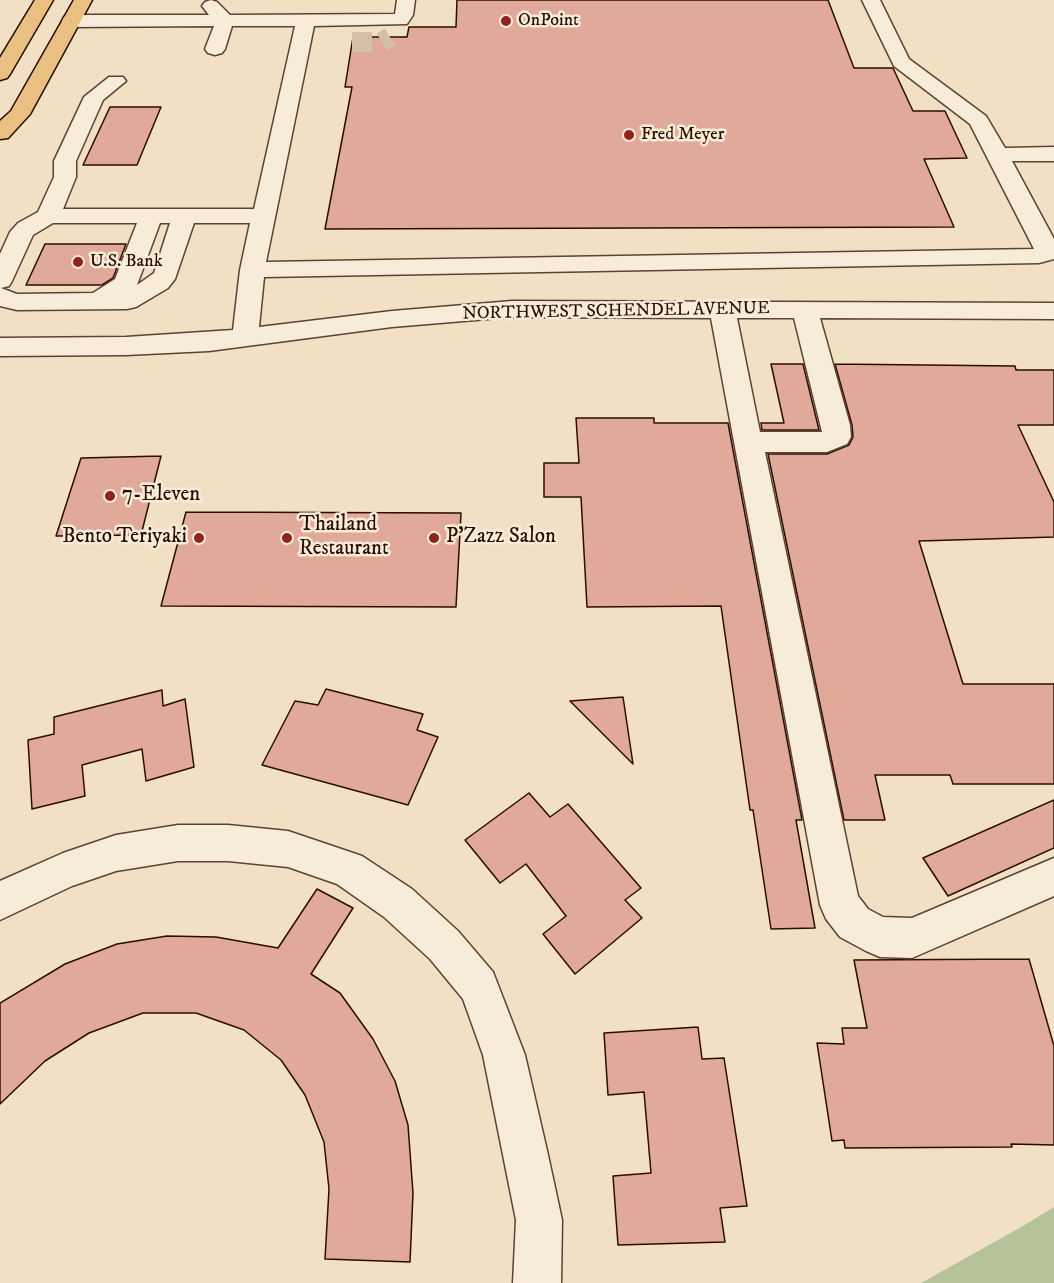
<!DOCTYPE html>
<html>
<head>
<meta charset="utf-8">
<style>
  body { margin:0 }
  canvas { display:block; background:#f2e0c5 }
</style>
</head>
<body>
<canvas width="1054" height="1283"></canvas>
<script>
const g = document.querySelector('canvas').getContext('2d');
g.lineJoin = 'round';
function paint(path, color) {
  g.fillStyle = color;
  g.fill(path, 'evenodd');
}
function poly(rows) {
  const path = new Path2D();
  for (const r of rows) {
    path.moveTo(r[0], r[1]);
    for (let i = 2; i < r.length; i += 2) path.lineTo(r[i], r[i + 1]);
  }
  return path;
}
function trace(path, color, width, dash) {
  g.strokeStyle = color;
  g.lineWidth = width;
  g.lineCap = dash ? 'butt' : 'round';
  g.setLineDash(dash || []);
  g.stroke(path);
}
function write(font, color, halo, rows, align = 'center') {
  g.font = font + ' "IM FELL DW Pica",serif';
  g.lineWidth = 5;
  g.setLineDash([]);
  g.textBaseline = 'middle';
  g.strokeStyle = halo;
  g.fillStyle = color;
  for (const [text, x, y, turn = 0] of rows) {
    g.save();
    g.translate(x, y);
    g.rotate((+turn || 0) * Math.PI / 180);
    g.textAlign = isNaN(turn) ? turn : align;
    if (halo) g.strokeText(text, 0, 0);
    g.fillText(text, 0, 0);
    g.restore();
  }
}
paint(poly([
  [1054,1207,1054,1283,921,1283,1023,1226]
]), '#b6c398');
const building = poly([
  [457,0,828,0,854,68,893,68,913,111,945,111,967,158,924,159,954,227,325,229,352,87,345,87,353,37,407,37,409,27,456,27,457,0],
  [110,107,161,107,137,165,83,165,110,107],
  [45,244,126,244,113,278,102,285,26,285,45,244],
  [771,364,803,364,819,430,762,430,761,423,784,423,771,364],
  [835,364,1015,366,1016,370,1054,370,1054,425,1018,425,1054,502,1054,537,919,541,963,684,1054,684,1054,784,953,784,950,775,875,775,885,820,844,820,768,454,827,454,849,445,853,437,852,425,835,364],
  [576,418,654,418,654,423,728,423,802,820,796,820,815,928,771,929,753,810,750,810,721,606,587,607,581,497,544,497,544,463,579,463,576,418],
  [161,456,141,535,56,536,81,458,161,456],
  [186,512,461,513,456,607,161,606,186,512],
  [326,689,423,714,417,730,438,737,408,805,262,765,295,701,318,705,326,689],
  [162,690,163,706,185,699,194,767,146,781,142,749,82,765,85,796,32,809,28,740,54,734,54,717,162,690],
  [623,697,633,764,570,701,623,697],
  [529,793,550,817,568,804,641,888,625,900,642,918,575,974,543,934,566,916,526,864,500,883,465,840,529,793],
  [1054,800,1054,848,948,896,923,858,1054,800],
  [317,889,353,908,311,974,340,993,373,1039,395,1081,408,1125,413,1193,410,1262,325,1259,329,1189,324,1142,305,1095,281,1060,244,1030,196,1013,143,1013,89,1033,45,1061,0,1104,0,1003,65,964,117,944,167,936,216,937,278,948,317,889],
  [1029,959,1054,1046,1054,1145,1011,1144,1012,1147,845,1148,844,1140,832,1141,817,1043,844,1044,842,1028,867,1028,854,960,1029,959],
  [698,1027,702,1059,724,1058,747,1206,720,1208,725,1242,618,1245,613,1176,651,1173,644,1092,608,1095,604,1033,698,1027]
]);
paint(building, '#e0a999');
trace(building, '#2b0d00', 1.5);
trace(poly([
  [352,42,382,42,390,37]
]), '#d4c0a7', 20, [20, 10]);
const minor = poly([
  [211,0,217,2,230,15,395,14,397,0,415,0,413,15,407,24,314,26,266,262,1034,249,970,124,894,66,862,0,880,0,909,59,986,116,1005,148,1054,147,1054,161,1012,161,1054,239,1054,259,1039,263,264,277,259,327,392,311,512,301,1054,303,1054,319,820,318,850,425,851,437,847,444,827,452,765,452,858,896,868,909,883,917,912,918,1054,858,1054,896,912,958,880,957,866,951,840,937,826,919,820,905,711,318,512,317,392,327,209,351,126,355,0,356,0,338,126,337,233,330,240,270,250,223,194,223,175,279,168,288,136,307,127,309,17,310,0,306,0,254,10,232,18,223,38,212,54,177,54,161,84,97,109,77,123,77,126,81,103,100,76,161,76,177,63,209,254,209,295,26,232,26,225,49,222,53,215,55,208,53,205,49,214,26,71,27,64,25,62,21,64,17,71,15,209,15,202,6,205,2,211,0],
  [53,223,137,223,115,279,93,293,17,294,1,288,9,286,12,281,33,235,53,223],
  [160,223,170,223,154,273,137,285,160,223],
  [737,318,794,318,822,432,760,432,737,318],
  [178,825,228,825,288,831,362,856,412,889,458,931,493,972,525,1055,548,1155,562,1220,561,1283,513,1283,516,1220,483,1055,463,999,430,959,384,917,337,884,288,867,228,861,178,861,116,871,72,886,0,920,0,881,63,853,116,835,178,825]
]);
const major = poly([
  [35,0,53,0,10,74,7,78,0,80,0,58,35,0],
  [74,0,92,0,30,114,8,138,0,139,0,121,11,111,74,0]
]);
trace(minor, '#5d4231', 3);
trace(major, '#2b0d00', 3);
paint(minor, '#f7ebd9');
paint(major, '#e9c082');
for (const [x, y, r, color] of [
  [506,21,6,"#8f2418"],
  [629,135,6,"#8f2418"],
  [78,262,6,"#8f2418"],
  [110,496,6,"#8f2418"],
  [199,538,6,"#8f2418"],
  [287,538,6,"#8f2418"],
  [434,538,6,"#8f2418"]
]) {
  const dot = new Path2D();
  dot.arc(x, y, r, 0, 2 * Math.PI);
  g.fillStyle = color;
  g.fill(dot);
  trace(dot, '#f7ebd9', 2);
}
write('18px', '#2b0d00', '#f7ebd9', [
  ["OnPoint",518,21],
  ["Fred Meyer",641,135],
  ["U.S. Bank",90,262]
], 'left');
write('18px', '#2b0d00', '#f7ebd9', [
  ["NORTHWEST SCHENDEL AVENUE",616,312,-1]
]);
write('21px', '#2b0d00', '#f7ebd9', [
  ["7-Eleven",122,496],
  ["Thailand",299,526],
  ["Restaurant",299,550],
  ["Bento Teriyaki",187,538,"right"],
  ["P'Zazz Salon",446,538]
], 'left');
</script>
</body>
</html>
